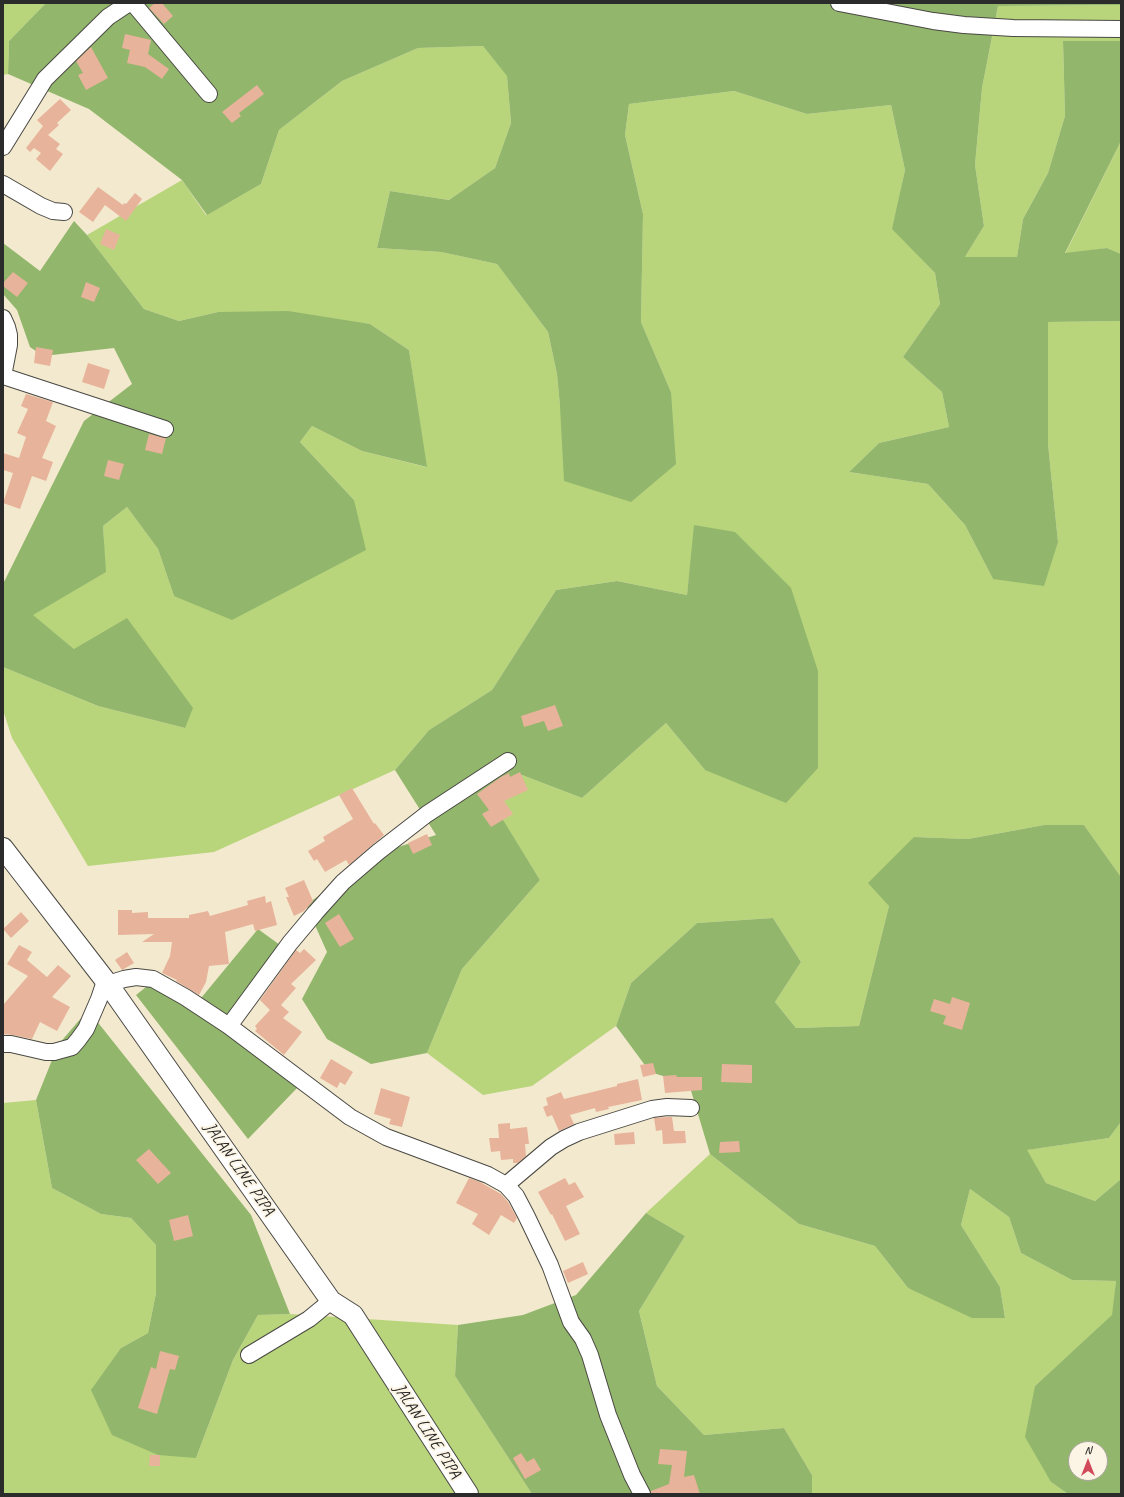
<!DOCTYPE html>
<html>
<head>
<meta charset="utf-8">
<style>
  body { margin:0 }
  #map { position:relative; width:1124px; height:1497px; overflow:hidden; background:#f3e9ce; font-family:Caveat,sans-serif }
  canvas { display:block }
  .frame { position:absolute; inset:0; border:4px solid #2b2b2b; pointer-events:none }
  .north { position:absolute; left:1068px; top:1441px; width:40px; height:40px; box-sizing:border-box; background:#fcf5e5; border:1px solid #a8a49b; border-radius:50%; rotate:0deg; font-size:11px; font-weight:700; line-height:16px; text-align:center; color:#2b2b2b }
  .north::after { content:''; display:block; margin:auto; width:14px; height:18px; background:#d1495b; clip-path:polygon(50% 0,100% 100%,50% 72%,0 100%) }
</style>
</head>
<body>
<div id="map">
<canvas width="1124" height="1497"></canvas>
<div class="frame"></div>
<div class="north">N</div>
</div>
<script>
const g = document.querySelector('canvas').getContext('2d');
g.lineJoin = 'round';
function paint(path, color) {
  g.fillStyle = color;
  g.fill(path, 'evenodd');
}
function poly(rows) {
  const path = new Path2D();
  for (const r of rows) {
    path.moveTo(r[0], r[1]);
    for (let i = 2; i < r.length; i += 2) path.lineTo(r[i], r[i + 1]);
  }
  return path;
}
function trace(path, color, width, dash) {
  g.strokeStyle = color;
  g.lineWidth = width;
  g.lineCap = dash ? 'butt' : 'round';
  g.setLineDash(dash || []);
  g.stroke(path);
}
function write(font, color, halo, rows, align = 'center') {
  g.font = font + ' Caveat,sans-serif';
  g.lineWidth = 4;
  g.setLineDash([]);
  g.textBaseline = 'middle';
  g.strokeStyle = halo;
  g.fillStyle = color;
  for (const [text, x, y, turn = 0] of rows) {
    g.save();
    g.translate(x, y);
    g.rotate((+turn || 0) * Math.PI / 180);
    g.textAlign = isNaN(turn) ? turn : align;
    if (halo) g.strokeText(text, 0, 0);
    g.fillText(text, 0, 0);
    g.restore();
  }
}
paint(poly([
  [3,3,46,3,9,41,8,74,3,75],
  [1121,5,1121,41,1063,41,1065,116,1048,173,1023,219,1017,257,965,257,984,226,975,165,982,88,998,6],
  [483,46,507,75,511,123,495,168,449,200,390,191,377,248,441,252,497,264,548,332,557,374,560,406,671,392,641,322,643,214,625,135,629,104,734,91,807,114,891,105,905,170,893,229,935,273,940,304,903,357,942,392,949,427,879,443,849,472,928,484,965,525,993,579,1058,542,1048,444,1048,322,1121,321,1121,877,1084,825,1044,825,968,839,914,837,889,906,859,1026,796,1028,775,1002,801,962,773,918,697,923,631,983,616,1026,532,1086,483,1095,427,1053,462,969,540,880,483,789,522,775,582,798,666,723,705,770,695,526,687,595,617,581,556,590,492,690,429,730,395,770,214,852,88,866,12,738,3,710,3,667,98,706,185,728,74,649,32,615,105,572,103,526,127,507,158,549,174,596,354,500,300,442,312,426,362,451,426,467,409,350,370,324,218,312,179,321,144,309,87,235,182,180,206,215,261,184,279,130,342,81,418,48],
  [1121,141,1121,254,1107,248,1065,254],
  [36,1100,52,1188,101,1214,131,1218,156,1245,156,1293,148,1333,121,1348,196,1458,233,1360,258,1315,290,1314,458,1325,455,1376,532,1494,3,1494,3,1103],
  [1121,1122,1121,1179,1095,1201,1046,1183,1026,1150,1109,1138],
  [710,1154,799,1224,875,1246,908,1288,1005,1318,1000,1287,961,1225,970,1189,1009,1217,1021,1253,1072,1280,1116,1281,1113,1315,1035,1386,1051,1482,1068,1494,812,1494,812,1475,784,1428,704,1435,657,1386,639,1311,685,1236,646,1213]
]), '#b8d57c');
paint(poly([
  [46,3,1121,3,1121,5,998,6,982,88,975,165,984,226,965,257,1017,257,1023,219,1048,173,1065,116,1063,41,1121,41,1121,141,1065,253,1107,248,1121,254,1121,321,1048,322,1048,444,1058,542,1044,586,993,579,965,525,928,484,849,472,879,443,949,427,942,392,903,357,940,304,935,273,892,229,905,170,891,105,807,114,734,91,629,104,625,135,643,214,641,322,671,392,676,464,631,502,564,481,560,406,557,374,548,332,497,264,441,252,377,248,390,191,449,200,495,168,511,123,507,76,483,46,418,48,342,81,279,130,261,184,207,215,182,180,89,109,8,74,9,41],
  [74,221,87,235,144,309,179,321,218,312,288,311,370,324,409,350,427,467,362,451,312,426,300,442,354,500,366,550,232,620,174,596,158,549,127,507,103,526,106,572,33,615,74,649,127,618,193,708,185,728,98,706,3,667,3,584,84,421,132,384,114,348,43,356,30,347,17,310,3,294,3,243,40,271],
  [694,525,735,532,791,588,818,671,818,768,786,803,705,770,666,723,582,798,522,775,484,789,540,880,462,969,427,1053,371,1064,327,1039,302,999,327,952,306,905,376,854,436,835,395,770,429,730,492,690,556,590,617,581,687,595],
  [1044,825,1084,825,1121,877,1121,1122,1109,1138,1027,1150,1046,1183,1095,1201,1121,1179,1121,1494,1068,1494,1051,1482,1025,1437,1035,1386,1112,1315,1116,1281,1072,1280,1021,1253,1009,1217,970,1189,961,1225,1000,1287,1005,1318,972,1318,908,1288,875,1246,799,1224,710,1154,689,1084,650,1072,616,1026,631,983,697,923,773,918,801,962,775,1002,796,1028,859,1026,889,906,868,883,914,837,968,839],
  [1076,1449,1100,1449,1100,1473,1076,1473],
  [258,929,291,953,239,1027,299,1086,248,1139,136,995,156,979,197,1003],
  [88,1010,251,1215,290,1314,258,1315,233,1360,196,1458,158,1455,112,1435,91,1390,121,1348,148,1333,156,1293,156,1245,131,1218,101,1214,52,1188,36,1100,58,1045],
  [646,1213,685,1236,639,1311,657,1386,704,1435,784,1428,812,1475,812,1494,532,1494,455,1376,458,1325,523,1315,576,1295]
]), '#92b66c');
paint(poly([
  [155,3,162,3,173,16,164,24,149,8],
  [125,34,151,40,148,54,169,69,162,79,145,67,127,63,130,50,122,48],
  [91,47,108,78,86,90,78,75,83,73,76,61],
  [257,85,264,94,239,113,241,116,232,123,222,112],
  [60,99,71,110,57,123,59,125,48,135,60,144,56,149,63,154,50,171,36,159,41,153,34,148,30,152,26,148,43,126,37,120],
  [98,187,123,205,124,203,126,204,135,193,142,199,126,221,105,205,93,222,79,212],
  [106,229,120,235,114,250,100,244],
  [13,272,28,283,17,297,3,286,3,283],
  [86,282,100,288,94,302,81,297],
  [36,347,53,350,50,366,34,363],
  [88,363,110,370,104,389,82,382],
  [26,394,53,402,46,421,56,426,42,458,53,462,46,481,32,476,20,509,3,503,13,473,3,470,3,453,19,458,26,437,17,433,28,409,21,406],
  [149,434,166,438,162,454,145,450],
  [108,460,124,464,119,480,104,476],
  [555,705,563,726,548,731,544,721,524,727,521,716],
  [520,772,528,790,504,801,513,814,491,827,482,814,489,810,477,794,501,777,509,773,510,777],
  [352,788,374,824,375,823,384,835,349,865,346,860,325,872,317,859,314,861,308,851,325,841,323,837,353,819,339,795],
  [427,834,432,845,413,854,408,843],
  [304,880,313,901,304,911,294,916,286,897,289,897,285,888],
  [265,896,266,903,271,901,277,925,255,931,253,924,225,932,229,964,209,966,206,982,199,995,176,981,177,980,162,973,170,956,172,942,142,942,154,934,118,935,118,910,132,910,132,913,148,912,148,918,189,918,189,915,208,911,210,916,248,905,247,901],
  [21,912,29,921,11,938,3,929],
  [339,914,354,939,340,947,325,923],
  [19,945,32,952,27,960,47,977,58,965,71,976,52,997,70,1007,57,1031,40,1022,32,1039,13,1035,3,1034,3,1005,28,976,7,964],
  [304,949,316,960,291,984,296,988,281,1005,289,1012,283,1018,302,1032,284,1055,255,1031,257,1029,255,1026,270,1010,260,1000,296,950,300,953],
  [127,952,134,963,122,970,115,960],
  [952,997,970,1003,962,1030,943,1024,946,1016,930,1011,934,999,950,1004],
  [331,1059,353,1072,345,1085,340,1082,337,1088,320,1078],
  [653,1063,656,1074,643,1077,640,1065],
  [722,1064,752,1065,752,1083,721,1082],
  [676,1075,677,1077,702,1077,702,1090,665,1093,663,1076],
  [638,1079,642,1100,608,1107,609,1109,596,1112,595,1108,570,1115,574,1124,559,1131,552,1115,547,1117,543,1107,548,1105,546,1098,561,1092,564,1099,617,1086,617,1084],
  [381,1088,410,1097,402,1127,389,1124,391,1119,374,1114],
  [667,1117,672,1117,674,1131,685,1131,686,1143,663,1144,662,1130,656,1131,654,1118],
  [510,1123,510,1129,527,1127,529,1144,525,1144,526,1156,518,1163,513,1163,513,1159,501,1160,500,1151,491,1152,489,1138,499,1138,498,1124],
  [634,1132,635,1144,615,1145,614,1134],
  [739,1141,740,1152,719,1153,720,1142],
  [149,1149,171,1173,158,1184,136,1160],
  [469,1178,480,1182,501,1194,508,1202,517,1218,514,1223,501,1215,489,1235,472,1224,478,1214,456,1203],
  [565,1178,569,1185,575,1182,584,1197,566,1206,580,1234,565,1241,552,1214,551,1215,538,1192],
  [188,1215,193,1236,174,1241,169,1220],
  [583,1262,588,1274,568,1283,563,1271],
  [160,1351,179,1356,175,1370,170,1369,157,1414,138,1408,151,1367,156,1369],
  [660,1449,687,1451,684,1477,694,1475,700,1494,651,1494,651,1491,669,1484,672,1465,658,1464],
  [521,1453,527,1462,534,1458,541,1470,525,1479,513,1458],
  [150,1455,160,1455,160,1466,149,1466]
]), '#e8b39b');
const minor = poly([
  [133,3,209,94],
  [839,3,933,21,964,25,1013,28,1121,29],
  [3,147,45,79,108,17,129,3],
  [3,184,41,206,53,211,64,212],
  [3,318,7,327,9,335,9,345,3,376,165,429],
  [108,984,124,979,136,977,153,979,185,997,229,1026,350,1117,386,1137,488,1175,506,1185,516,1196,526,1215,550,1265,571,1322,583,1339,590,1355,608,1415,632,1475,642,1494],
  [229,1026,290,943,316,912,343,882,378,852,427,814,508,761],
  [3,1044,11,1044,46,1052,54,1052,72,1047,78,1040,86,1029,99,999,105,981],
  [506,1185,551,1147,564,1139,579,1132,652,1109,667,1107,691,1108],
  [249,1355,309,1319,331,1301]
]);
const major = poly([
  [3,848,108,984,331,1301,353,1315,468,1494]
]);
trace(minor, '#494843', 18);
trace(major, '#494843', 22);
trace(minor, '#fff', 16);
trace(major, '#fff', 20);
write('17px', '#2b2b2b', '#fcf5e5', [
  ["JALAN LINE PIPA",239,1169,55],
  ["JALAN LINE PIPA",427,1431,57]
]);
</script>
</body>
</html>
